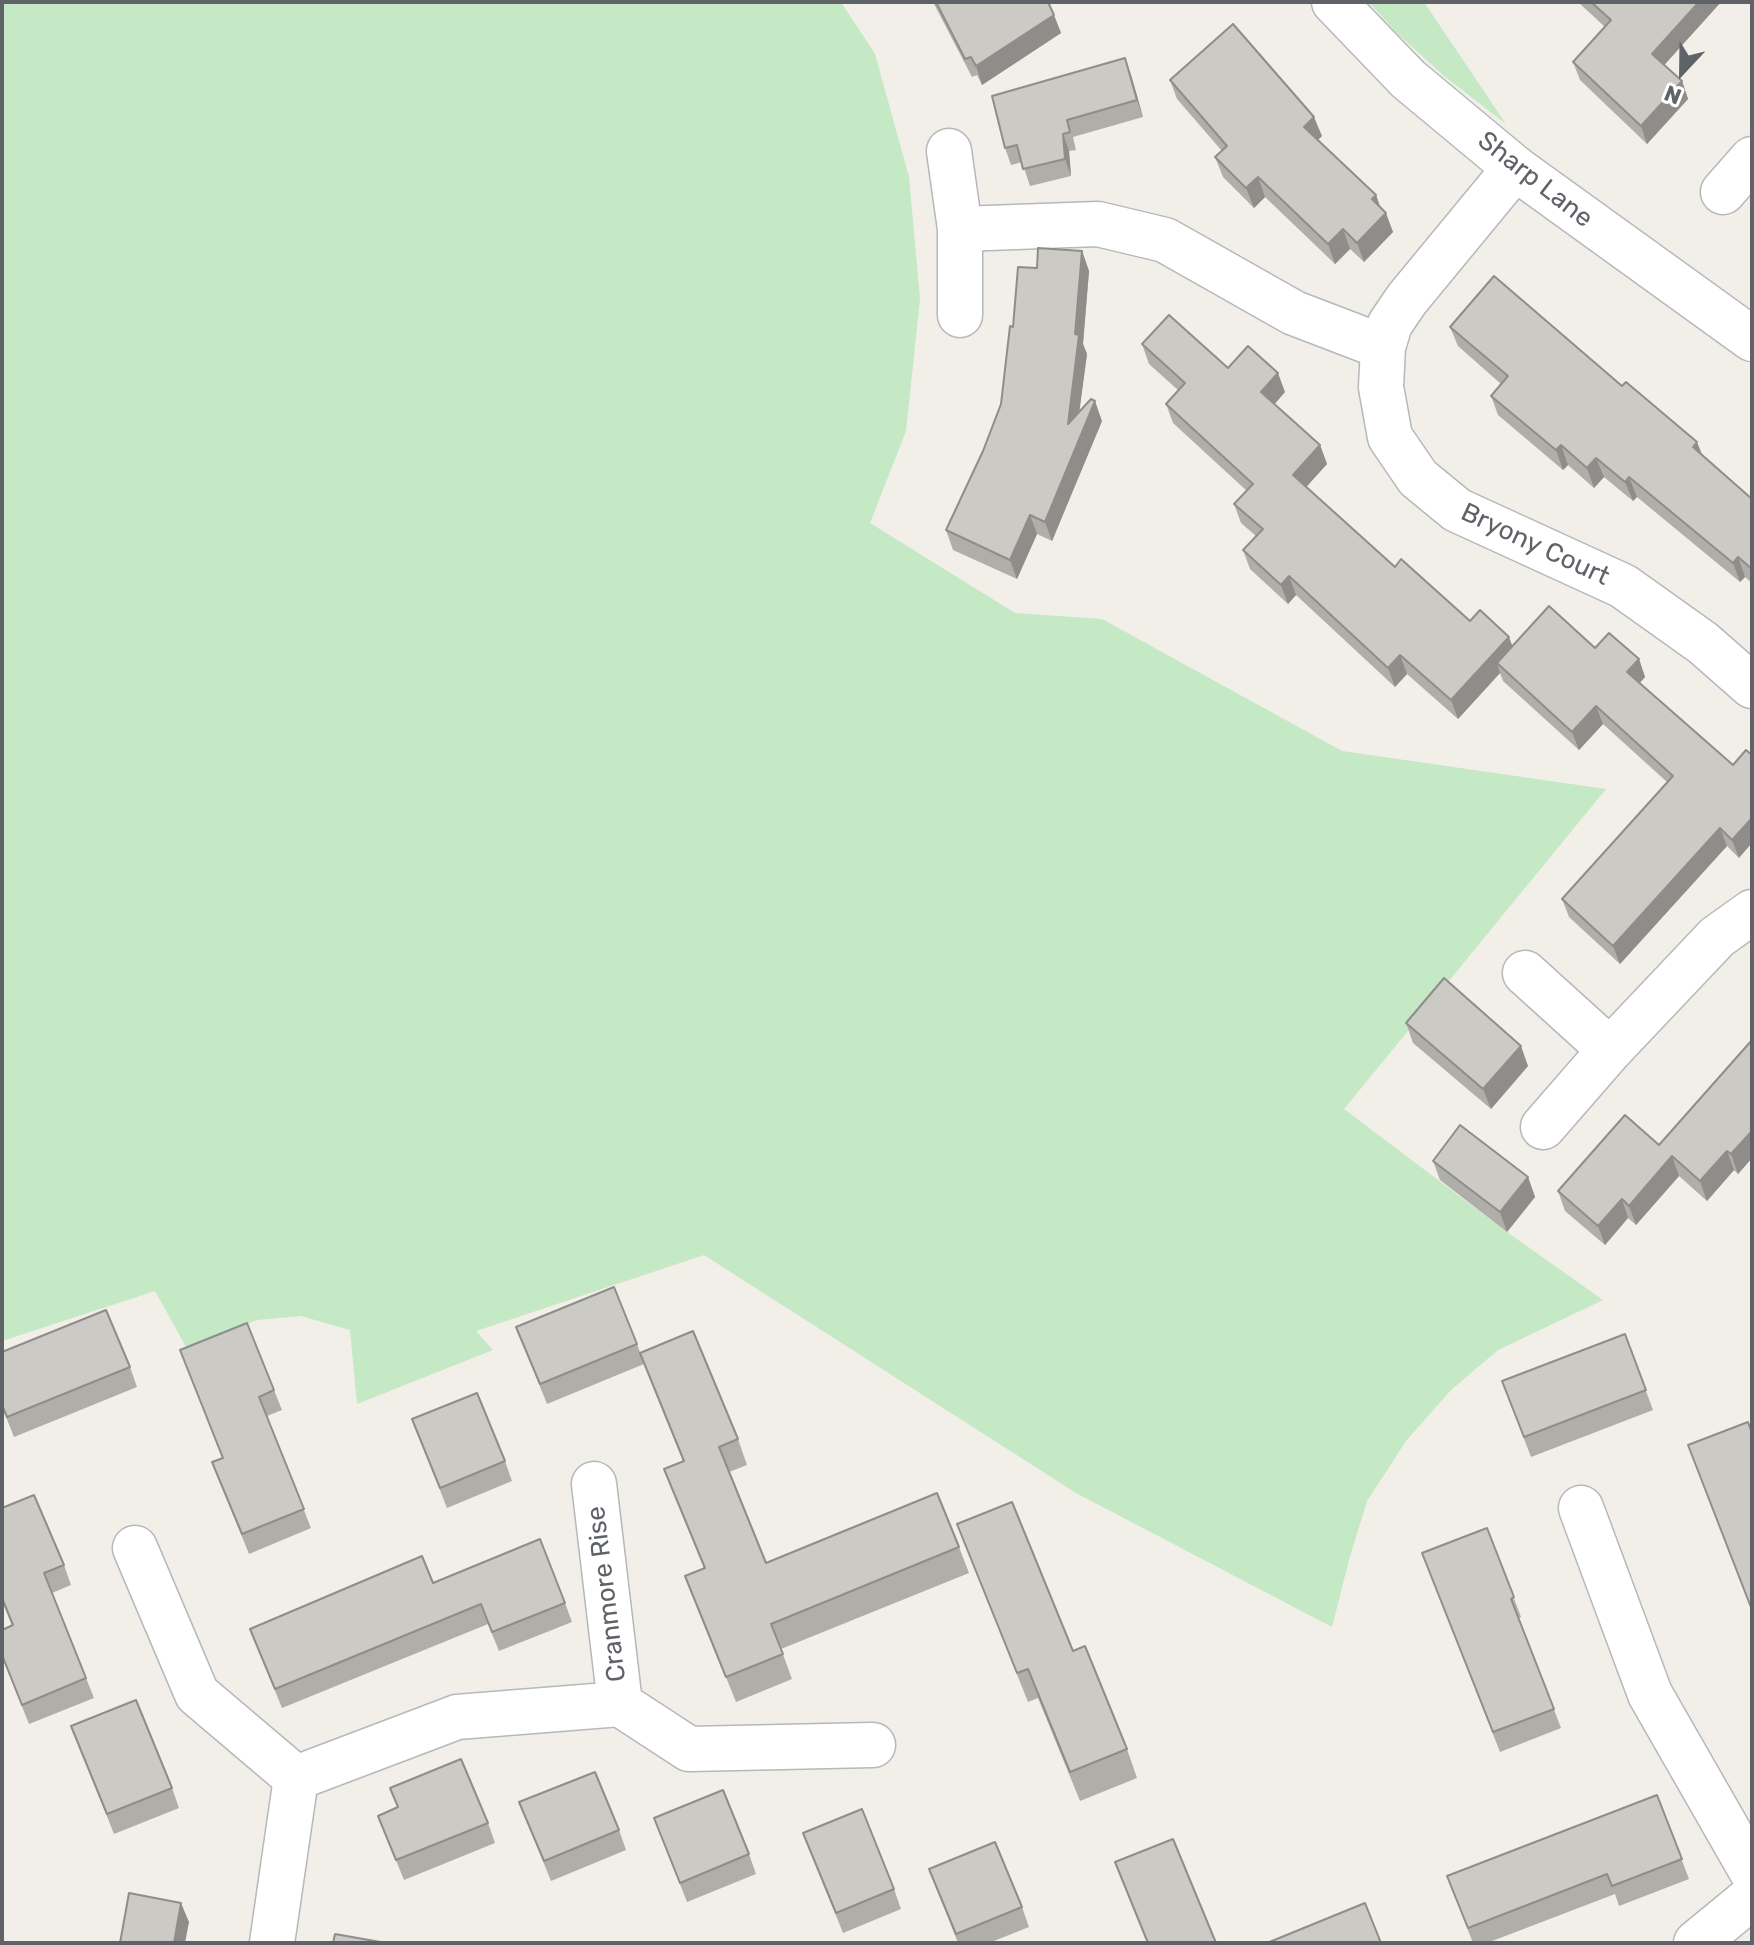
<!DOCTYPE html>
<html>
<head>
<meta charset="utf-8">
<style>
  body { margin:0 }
  #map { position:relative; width:1754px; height:1945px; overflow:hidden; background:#f1efe8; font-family:Rubik,sans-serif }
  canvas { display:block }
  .frame { position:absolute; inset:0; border:4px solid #5f6368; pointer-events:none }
  .north { position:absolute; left:1642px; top:32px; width:80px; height:80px; -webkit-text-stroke:6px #fff; paint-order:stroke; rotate:202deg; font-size:22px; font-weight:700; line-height:32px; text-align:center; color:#5f6368 }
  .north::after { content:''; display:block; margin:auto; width:28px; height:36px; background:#5f6368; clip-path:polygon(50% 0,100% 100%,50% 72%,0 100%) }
</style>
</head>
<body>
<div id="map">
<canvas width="1754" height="1945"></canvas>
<div class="frame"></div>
<div class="north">N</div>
</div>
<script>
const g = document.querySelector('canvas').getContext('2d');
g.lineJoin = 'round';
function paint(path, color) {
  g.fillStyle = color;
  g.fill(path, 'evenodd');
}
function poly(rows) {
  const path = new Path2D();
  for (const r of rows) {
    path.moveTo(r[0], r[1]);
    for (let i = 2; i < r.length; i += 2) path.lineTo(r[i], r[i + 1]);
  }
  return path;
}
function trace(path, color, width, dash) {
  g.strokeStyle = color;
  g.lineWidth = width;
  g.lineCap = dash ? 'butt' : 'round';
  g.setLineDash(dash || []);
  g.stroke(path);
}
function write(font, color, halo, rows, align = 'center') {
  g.font = font + ' Rubik,sans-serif';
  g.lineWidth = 7;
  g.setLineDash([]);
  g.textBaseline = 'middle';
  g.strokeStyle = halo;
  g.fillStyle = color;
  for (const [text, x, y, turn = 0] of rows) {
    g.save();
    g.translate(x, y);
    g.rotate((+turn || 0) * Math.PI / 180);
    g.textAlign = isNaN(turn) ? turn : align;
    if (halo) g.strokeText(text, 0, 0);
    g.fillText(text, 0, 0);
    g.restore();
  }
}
paint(poly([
  [2,2,841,2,875,54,909,177,920,299,906,431,870,523,1015,613,1102,619,1342,751,1606,789,1344,1109,1507,1232,1603,1300,1498,1350,1451,1390,1406,1441,1367,1501,1349,1560,1332,1627,1076,1493,704,1255,476,1331,493,1350,357,1404,350,1330,301,1316,257,1320,186,1347,155,1291,2,1341],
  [1369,2,1424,2,1506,124,1444,76,1394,30]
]), '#c5e8c5');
const minor = poly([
  [949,151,960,229,1098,224,1165,240,1294,313,1383,347],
  [1515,168,1407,299,1390,324,1383,347,1381,387,1390,437,1418,478,1457,510,1623,586,1703,643,1752,686],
  [1723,192,1752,159],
  [960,229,960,315],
  [1525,973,1610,1050],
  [1543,1127,1610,1050,1717,937,1752,912],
  [594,1484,620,1704],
  [1581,1508,1650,1694,1752,1872],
  [135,1548,197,1694,296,1778],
  [272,1943,296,1778,457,1717,620,1704,689,1749,873,1745],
  [1696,1943,1752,1897]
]);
const tertiary = poly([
  [1334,2,1408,79,1515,168,1752,339]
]);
trace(minor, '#b5b8bc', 47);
trace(tertiary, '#b5b8bc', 47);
trace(minor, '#fff', 44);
trace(tertiary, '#fff', 44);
paint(poly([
  [933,2,1048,2,1061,33,982,85,977,75,972,77],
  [1578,2,1721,2,1664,65,1682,81,1688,99,1647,144,1580,80,1573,62,1605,27],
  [1131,75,1143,117,1073,137,1076,150,1069,151,1071,176,1030,186,1022,162,1011,165,1005,148],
  [1170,80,1322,136,1318,140,1376,195,1380,207,1393,232,1364,262,1350,249,1335,264,1265,197,1254,208,1223,177,1215,157,1222,151,1177,99],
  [1082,251,1089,271,1083,344,1087,354,1079,412,1102,421,1052,541,1037,534,1017,579,953,550,946,530,983,451,1001,404,1013,327,1037,268],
  [1450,327,1703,456,1752,499,1752,583,1745,577,1740,582,1637,497,1633,501,1604,477,1594,488,1568,465,1563,470,1498,415,1491,396,1501,384,1458,346],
  [1142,344,1228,368,1285,392,1275,404,1320,445,1327,464,1306,487,1395,567,1470,621,1509,637,1512,646,1595,648,1639,659,1645,677,1640,683,1733,765,1739,858,1727,846,1620,964,1569,917,1562,899,1667,782,1603,724,1579,750,1503,681,1500,673,1458,719,1407,674,1395,687,1296,595,1288,604,1250,569,1243,550,1256,536,1241,523,1234,504,1247,491,1173,423,1166,404,1178,390,1149,364],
  [1406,1023,1528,1066,1491,1109,1413,1043],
  [1752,1040,1752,1158,1738,1174,1734,1170,1707,1201,1679,1176,1636,1225,1628,1218,1605,1245,1565,1211,1558,1191,1659,1145],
  [1433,1161,1528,1177,1535,1197,1507,1232,1440,1180],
  [516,1327,637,1344,640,1352,738,1439,747,1465,729,1472,766,1563,959,1547,969,1573,781,1649,792,1679,736,1702,685,1576,704,1568,664,1469,683,1461,644,1364,547,1404],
  [1625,1334,1653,1410,1531,1457,1502,1381],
  [180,1350,274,1390,282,1410,267,1416,311,1528,249,1554,212,1462,222,1458],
  [2,1352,130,1367,137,1387,14,1437,2,1407],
  [412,1419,505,1461,512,1481,447,1508],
  [2,1508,64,1565,71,1585,52,1593,94,1698,29,1724,2,1657,2,1630,12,1626,2,1600],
  [957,1524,1073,1651,1127,1749,1137,1778,1080,1801,1038,1698,1028,1702],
  [1487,1528,1521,1617,1519,1618,1561,1728,1500,1752,1422,1553],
  [433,1583,565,1603,572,1622,499,1651,488,1624,282,1708,250,1629],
  [71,1726,172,1788,179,1808,114,1834],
  [390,1788,488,1823,495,1843,404,1880,378,1816,398,1807],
  [1657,1795,1689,1879,1619,1906,1615,1894,1487,1943,1473,1943,1447,1876],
  [519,1802,619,1830,626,1850,551,1881],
  [654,1818,749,1854,756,1874,687,1902],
  [803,1833,894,1889,901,1909,843,1933],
  [929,1869,1022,1907,1029,1927,989,1943,958,1943]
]), '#afaea9');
paint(poly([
  [1699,2,1721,2,1658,72,1652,54],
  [1054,15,1061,33,982,85,976,66],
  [1125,58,1131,75,1143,117,1137,100],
  [1682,81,1688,99,1647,144,1641,126],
  [1314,117,1322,136,1311,146,1304,127],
  [1063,134,1069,151,1071,176,1065,159],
  [1258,177,1265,197,1254,208,1246,188],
  [1376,195,1383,215,1372,199],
  [1386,213,1393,232,1364,262,1357,243],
  [1343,229,1350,249,1335,264,1328,244],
  [1082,251,1089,271,1083,344,1087,354,1075,444,1068,424],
  [1278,373,1285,392,1268,411,1261,392],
  [1095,401,1102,421,1052,541,1045,522],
  [1697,442,1705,462,1693,447],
  [1320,445,1327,464,1300,494,1293,475],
  [1561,445,1568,465,1563,470,1556,450],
  [1596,458,1604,477,1594,488,1587,468],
  [1629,477,1637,497,1633,501,1625,482],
  [1030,515,1037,534,1017,579,1010,560],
  [1738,557,1745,577,1740,582,1733,563],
  [1289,576,1296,595,1288,604,1281,585],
  [1509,637,1516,656,1497,663,1500,673,1458,719,1451,700],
  [1400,655,1407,674,1395,687,1388,668],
  [1639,659,1645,677,1633,690,1627,672],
  [1596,706,1603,724,1579,750,1572,732],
  [1752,818,1752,843,1739,858,1732,840],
  [1720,828,1727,846,1620,964,1613,946],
  [1521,1046,1528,1066,1491,1109,1483,1089],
  [1752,1131,1752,1158,1738,1174,1731,1154],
  [1727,1151,1734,1170,1707,1201,1700,1181],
  [1672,1156,1679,1176,1636,1225,1629,1206],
  [1528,1177,1535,1197,1507,1232,1500,1212],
  [1622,1199,1628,1218,1605,1245,1598,1226],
  [181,1903,189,1922,185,1943,174,1943]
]), '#8f8d8a');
const building = poly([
  [936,2,1048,2,1054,15,976,66,971,57,965,59,936,2],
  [1591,2,1699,2,1652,54,1682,81,1641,126,1573,62,1611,20,1591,2],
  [1233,24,1314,117,1304,127,1376,195,1372,199,1386,213,1357,243,1343,229,1328,244,1258,177,1246,188,1215,157,1227,146,1170,80,1233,24],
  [1125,58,1137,100,1067,120,1070,132,1063,134,1065,159,1023,169,1017,145,1005,148,992,96,1125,58],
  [1038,248,1082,251,1075,334,1079,335,1068,424,1091,399,1095,401,1045,522,1030,515,1010,560,946,530,983,451,1001,404,1010,326,1013,327,1018,267,1037,268,1038,248],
  [1494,276,1622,386,1626,382,1697,442,1693,447,1752,499,1752,569,1738,557,1733,563,1629,477,1625,482,1596,458,1587,468,1561,445,1556,450,1491,396,1508,376,1450,327,1494,276],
  [1169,315,1228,368,1248,346,1278,373,1261,392,1320,445,1293,475,1395,567,1401,559,1470,621,1480,610,1509,637,1451,700,1400,655,1388,668,1289,576,1281,585,1243,550,1263,529,1234,504,1253,484,1166,404,1185,383,1142,344,1169,315],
  [1549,606,1595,648,1609,633,1639,659,1627,672,1733,765,1746,750,1752,755,1752,818,1732,840,1720,828,1613,946,1562,899,1673,776,1596,706,1572,732,1497,663,1549,606],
  [1444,978,1521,1046,1483,1089,1406,1023,1444,978],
  [1752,1040,1752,1131,1731,1154,1727,1151,1700,1181,1672,1156,1629,1206,1622,1199,1598,1226,1558,1191,1625,1115,1659,1145,1752,1040],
  [1460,1125,1528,1177,1500,1212,1433,1161,1460,1125],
  [614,1287,637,1344,540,1384,516,1327,614,1287],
  [106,1310,130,1367,7,1417,2,1405,2,1352,106,1310],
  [247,1323,274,1390,259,1397,304,1509,242,1534,212,1462,223,1458,180,1350,247,1323],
  [693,1331,738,1439,719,1447,766,1563,937,1493,959,1547,771,1624,783,1654,726,1677,685,1576,705,1568,664,1469,684,1461,640,1353,693,1331],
  [1625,1334,1646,1390,1524,1437,1502,1381,1625,1334],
  [477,1393,505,1461,440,1488,412,1419,477,1393],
  [1748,1422,1752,1433,1752,1610,1688,1445,1748,1422],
  [34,1495,64,1565,44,1573,86,1678,22,1705,2,1655,2,1630,13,1625,2,1598,2,1508,34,1495],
  [1012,1502,1073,1651,1085,1646,1127,1749,1070,1772,1028,1669,1017,1673,957,1524,1012,1502],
  [1487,1528,1514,1597,1511,1599,1554,1709,1493,1732,1422,1553,1487,1528],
  [540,1539,565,1603,492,1632,481,1604,275,1689,250,1629,422,1556,433,1583,540,1539],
  [136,1700,172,1788,107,1814,71,1726,136,1700],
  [461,1759,488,1823,396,1860,378,1816,398,1807,390,1788,461,1759],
  [595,1772,619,1830,544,1861,519,1802,595,1772],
  [723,1790,749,1854,680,1883,654,1818,723,1790],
  [1657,1795,1682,1859,1612,1886,1607,1874,1468,1928,1447,1876,1657,1795],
  [862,1809,894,1889,836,1913,803,1833,862,1809],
  [1173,1839,1216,1943,1148,1943,1115,1862,1173,1839],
  [995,1842,1022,1907,956,1934,929,1869,995,1842],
  [129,1893,181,1903,174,1943,120,1943,129,1893],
  [1365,1903,1381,1943,1267,1943,1365,1903],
  [335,1934,386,1943,333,1943,335,1934]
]);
paint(building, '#cccac5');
trace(building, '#8f8d8a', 2);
write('26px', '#5f6368', '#fff', [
  ["Sharp Lane",1535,180,38],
  ["Bryony Court",1535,545,25],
  ["Cranmore Rise",607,1594,-97]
]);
</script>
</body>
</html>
